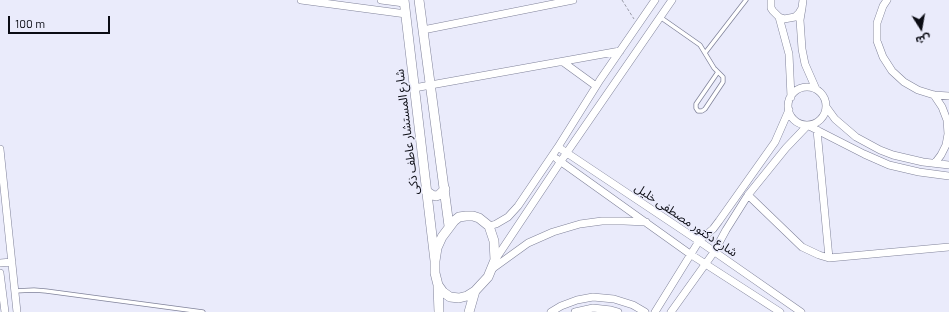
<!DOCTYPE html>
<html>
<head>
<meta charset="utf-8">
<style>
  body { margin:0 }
  #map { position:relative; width:949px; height:312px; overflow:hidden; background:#eaebfb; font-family:Barlow,"Noto Sans Arabic",sans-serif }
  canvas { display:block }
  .north { position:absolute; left:901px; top:8px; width:40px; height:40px; -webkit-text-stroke:3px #eaebfb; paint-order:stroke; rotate:169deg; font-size:11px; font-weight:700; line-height:16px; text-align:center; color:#0b0c14 }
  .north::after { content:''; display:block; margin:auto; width:14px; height:18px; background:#0b0c14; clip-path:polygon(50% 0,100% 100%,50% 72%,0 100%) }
  .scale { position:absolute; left:8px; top:16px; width:102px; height:18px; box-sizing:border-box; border:2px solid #0b0c14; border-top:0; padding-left:5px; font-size:12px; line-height:14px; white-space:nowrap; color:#0b0c14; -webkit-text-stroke:3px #eaebfb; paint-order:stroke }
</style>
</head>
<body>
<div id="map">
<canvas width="949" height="312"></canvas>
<div class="north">ش</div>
<div class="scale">100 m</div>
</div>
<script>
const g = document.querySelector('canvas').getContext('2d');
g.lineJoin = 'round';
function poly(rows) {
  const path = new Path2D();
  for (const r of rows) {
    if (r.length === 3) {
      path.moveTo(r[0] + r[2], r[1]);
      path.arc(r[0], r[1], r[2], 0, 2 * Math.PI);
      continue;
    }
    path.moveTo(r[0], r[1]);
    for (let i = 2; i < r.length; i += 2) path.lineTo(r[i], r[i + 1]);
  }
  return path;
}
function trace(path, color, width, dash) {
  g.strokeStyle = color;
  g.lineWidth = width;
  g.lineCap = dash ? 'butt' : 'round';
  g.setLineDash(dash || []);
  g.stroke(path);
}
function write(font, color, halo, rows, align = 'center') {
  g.font = font + ' Barlow,"Noto Sans Arabic",sans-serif';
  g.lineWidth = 3;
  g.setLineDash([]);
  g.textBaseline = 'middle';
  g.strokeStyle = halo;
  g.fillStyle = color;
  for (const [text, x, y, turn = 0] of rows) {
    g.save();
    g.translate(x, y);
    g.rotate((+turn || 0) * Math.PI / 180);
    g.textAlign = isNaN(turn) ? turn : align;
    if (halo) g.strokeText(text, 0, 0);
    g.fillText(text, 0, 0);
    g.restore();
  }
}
const service = poly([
  [660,17,700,45,714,68,723,77,723,82,705,109,702,111,698,111,696,108,696,104,718,72],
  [705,53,746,0],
  [15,291,34,290,46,291,203,312]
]);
const minor = poly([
  [301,0,406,14],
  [381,0,404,3],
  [771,0,771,8,773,11,779,17,784,19,795,17,799,13,802,8,803,0],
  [887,0,883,6,877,23,877,41,883,57,892,71,904,82,918,90,934,95,949,96],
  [802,8,800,20,802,49,805,64,816,89],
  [779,17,789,54,791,97],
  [423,30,573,0],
  [563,62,596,86],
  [807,106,19],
  [414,88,620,51],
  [934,95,942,107,947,120,948,134,946,145,941,155,935,163],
  [827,108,835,119,856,137,880,150,893,155,923,162,949,165],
  [809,126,864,154,889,165,919,172,949,176],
  [817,130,829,258],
  [558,147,699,241,801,312],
  [0,149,17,312],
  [557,159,690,254,780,312],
  [748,195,802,247,819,255,829,258,949,247],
  [489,226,496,224,508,217,518,206,558,147,600,80,655,0],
  [495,260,561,161,672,0],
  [0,263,12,262],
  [492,269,528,243,553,232,580,224,602,221,624,221,646,222],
  [0,273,5,312],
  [551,312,561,306,577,300,593,297,614,299,633,305,645,312],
  [575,312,593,308,611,310,618,312],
  [655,312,699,241,713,229,719,221,775,142,789,110],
  [671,312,714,252,726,230,748,195,786,148,807,126]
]);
const tertiary = poly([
  [404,0,435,261],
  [419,0,449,226],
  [426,191,432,195,436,196,439,195,445,189],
  [466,216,473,216,479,218,489,226,494,241,495,260,488,277,475,291,467,296,459,298,450,297,443,292,438,285,435,273,435,261,437,248,442,237,454,221,459,217,466,216],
  [438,286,439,312],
  [469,312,475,291]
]);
trace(service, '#80839a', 5);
trace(minor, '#80839a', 8);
trace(tertiary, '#80839a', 10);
trace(poly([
  [622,0,634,19]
]), '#9a9ba8', 1, [3, 2]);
trace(service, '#fff', 3.5);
trace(minor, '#fff', 7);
trace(tertiary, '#fff', 9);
write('12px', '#0b0c14', '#eaebfb', [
  ["شارع المستشار عاطف ذكى",407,132,-97],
  ["شارع دكتور مصطفى خليل",686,220,34]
]);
</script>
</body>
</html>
